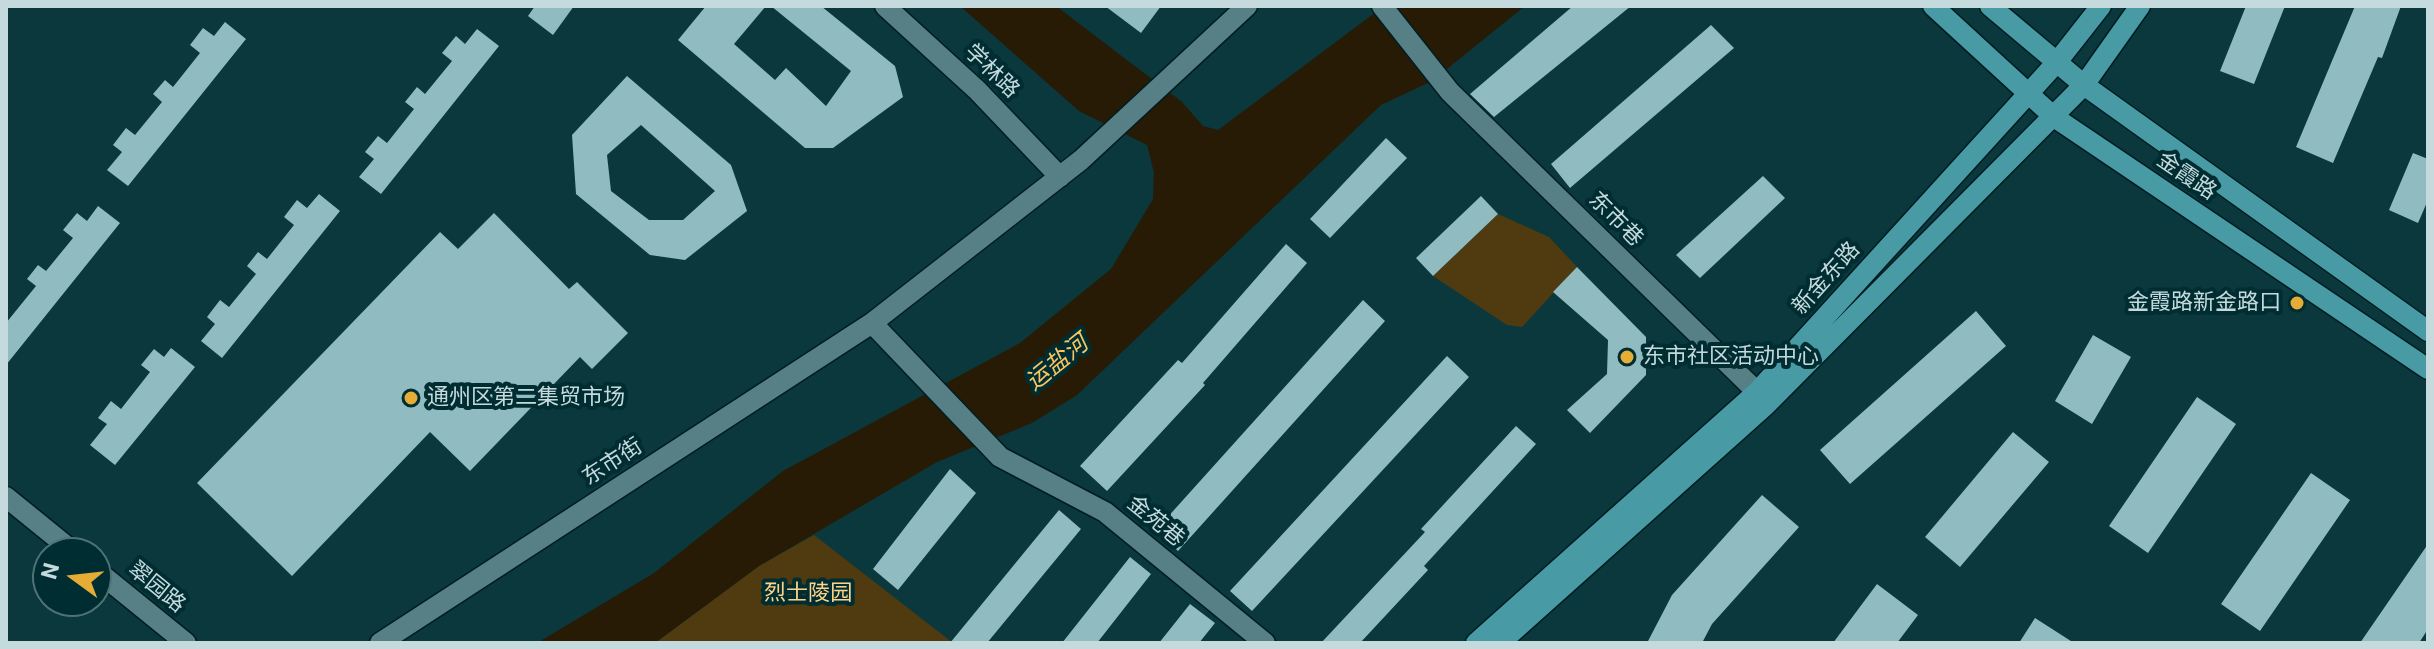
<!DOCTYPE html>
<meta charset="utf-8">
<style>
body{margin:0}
#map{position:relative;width:2434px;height:649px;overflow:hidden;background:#0a383c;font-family:Roboto,sans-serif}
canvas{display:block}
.frame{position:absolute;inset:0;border:8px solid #c4dadd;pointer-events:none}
.north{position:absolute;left:32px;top:537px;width:80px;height:80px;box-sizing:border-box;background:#002d32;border:2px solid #4e7276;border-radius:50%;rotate:285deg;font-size:22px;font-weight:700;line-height:32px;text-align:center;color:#c4dadd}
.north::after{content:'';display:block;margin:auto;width:28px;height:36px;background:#e6ad36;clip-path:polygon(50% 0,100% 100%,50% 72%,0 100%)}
</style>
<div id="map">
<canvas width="2434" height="649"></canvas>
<div class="frame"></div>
<div class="north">N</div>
</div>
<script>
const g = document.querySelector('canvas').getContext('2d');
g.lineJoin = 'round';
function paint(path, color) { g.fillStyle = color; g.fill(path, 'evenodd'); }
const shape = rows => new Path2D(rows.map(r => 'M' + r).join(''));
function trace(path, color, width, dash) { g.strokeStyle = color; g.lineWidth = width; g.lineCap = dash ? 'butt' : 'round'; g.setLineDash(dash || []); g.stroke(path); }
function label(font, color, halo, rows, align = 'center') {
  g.font = font + ' Roboto,"Noto Sans SC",sans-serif'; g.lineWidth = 8; g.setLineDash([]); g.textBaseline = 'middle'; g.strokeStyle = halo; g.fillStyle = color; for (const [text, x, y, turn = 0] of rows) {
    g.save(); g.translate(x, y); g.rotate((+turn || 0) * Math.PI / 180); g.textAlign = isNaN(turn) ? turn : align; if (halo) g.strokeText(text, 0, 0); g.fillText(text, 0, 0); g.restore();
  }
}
paint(shape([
 [1498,214,1549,237,1577,267,1522,327,1507,325,1433,276],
 [814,535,953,643,655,643,759,566]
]), '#503b11');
paint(shape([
 [960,6,1056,6,1182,102,1203,126,1218,130,1384,6,1525,6,1432,81,1381,105,1077,395,1032,423,937,462,759,566,655,643,537,643,654,573,783,471,1020,343,1111,269,1153,199,1154,173,1147,145,1079,111]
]), '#271b05');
paint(shape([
 [535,6,574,6,553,35,528,16],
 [706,6,766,6,734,44,775,80,786,68,826,106,851,71,771,6,821,6,895,66,903,97,833,148,805,148,678,40],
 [1105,6,1161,6,1141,33],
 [1573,6,1631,6,1494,117,1470,94],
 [2246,6,2285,6,2254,84,2220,71],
 [2355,6,2401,6,2382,58,2378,57,2333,163,2296,147],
 [225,22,246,39,128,186,107,170,122,152,113,145,126,128,135,135,162,102,153,94,165,80,173,87,200,53,190,45,203,28,214,36],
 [1711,25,1734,48,1570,188,1551,164],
 [477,29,499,46,381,194,359,177,374,159,365,152,378,136,387,143,414,109,405,102,417,87,425,94,452,61,442,53,456,36,465,44],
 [627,76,731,165,747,211,685,260,650,255,576,194,572,135],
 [641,125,715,191,683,220,649,220,611,191,607,155],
 [1386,138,1407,158,1330,238,1310,219],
 [2413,153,2428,159,2428,200,2418,223,2389,210],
 [1763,176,1785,198,1700,278,1676,255],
 [319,194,340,211,222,358,201,341,215,324,207,317,220,300,229,307,256,274,247,266,258,252,267,259,294,225,284,217,297,200,307,208],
 [1481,196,1498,214,1433,276,1416,258],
 [98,206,120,223,6,365,6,323,36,286,27,279,38,265,46,271,73,238,63,230,77,213,87,221],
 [494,213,569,289,577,282,628,333,592,369,580,357,470,471,430,432,292,576,197,483,440,232,458,249],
 [1286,244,1307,263,1203,383,1205,385,1107,491,1080,466,1178,360,1182,363],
 [1577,267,1646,337,1646,375,1590,433,1567,410,1607,374,1608,340,1553,292],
 [1363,300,1385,321,1178,551,1156,530],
 [1976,311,2006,346,1850,484,1820,450],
 [2093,335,2131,357,2092,424,2055,401],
 [171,348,195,367,115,465,90,445,107,424,98,418,111,401,121,409,150,372,141,365,154,349,164,357],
 [1447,356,1469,377,1252,611,1230,591],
 [2197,397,2236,424,2148,553,2109,526],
 [1516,426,1536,444,1424,566,1428,570,1360,643,1321,643,1425,532,1421,529],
 [2013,432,2049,462,1960,567,1925,537],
 [950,469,976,493,898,590,873,569],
 [2311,473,2350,500,2260,631,2221,604],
 [1762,495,1799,527,1712,624,1702,643,1647,643,1672,595],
 [1059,510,1081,529,987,643,950,643],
 [2428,544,2428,629,2419,643,2360,643],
 [1130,557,1151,574,1097,643,1062,643],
 [1877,584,1918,615,1897,643,1833,643],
 [1190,604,1215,623,1199,643,1159,643],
 [2035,618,2074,643,2019,643]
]), '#90bcc1');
const minor = shape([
 [885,6,977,90,1060,177],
 [1382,6,1450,92,1757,392],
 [872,323,1000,457,1105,512,1265,643],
 [6,497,75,553],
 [96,570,186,643],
 [380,643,872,323,1081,160,1247,6]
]);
const major = shape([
 [1933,6,2054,117,2428,369],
 [1990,6,2084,85,2428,331],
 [1476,643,1757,392,2057,62,2101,6],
 [1500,643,1766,405,2084,85,2140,6]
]);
trace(minor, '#001d21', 23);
trace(major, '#001d21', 23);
trace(minor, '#568085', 20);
trace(major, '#489ba4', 20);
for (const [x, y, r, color] of [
 [2297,303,8,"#e6ad36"],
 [1627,357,8,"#e6ad36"],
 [411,398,8,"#e6ad36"]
]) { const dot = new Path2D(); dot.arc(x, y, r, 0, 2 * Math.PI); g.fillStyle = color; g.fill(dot); trace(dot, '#002d32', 3); }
label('22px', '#c4dadd', '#002d32', [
 ["学林路",991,72,44],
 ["金霞路",2186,177,34],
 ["东市巷",1615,220,45],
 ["新金东路",1827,279,-48],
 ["东市街",613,463,-33],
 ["金苑巷",1155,522,39],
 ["翠园路",156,588,39]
]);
label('22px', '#c4dadd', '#002d32', [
 ["金霞路新金路口",2281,303,"right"],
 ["东市社区活动中心",1643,357],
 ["通州区第二集贸市场",427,398]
], 'left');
label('22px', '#fed387', '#002d32', [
 ["烈士陵园",808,594]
]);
label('italic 24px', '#fac561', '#002d32', [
 ["运盐河",1058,364,-39]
]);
</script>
